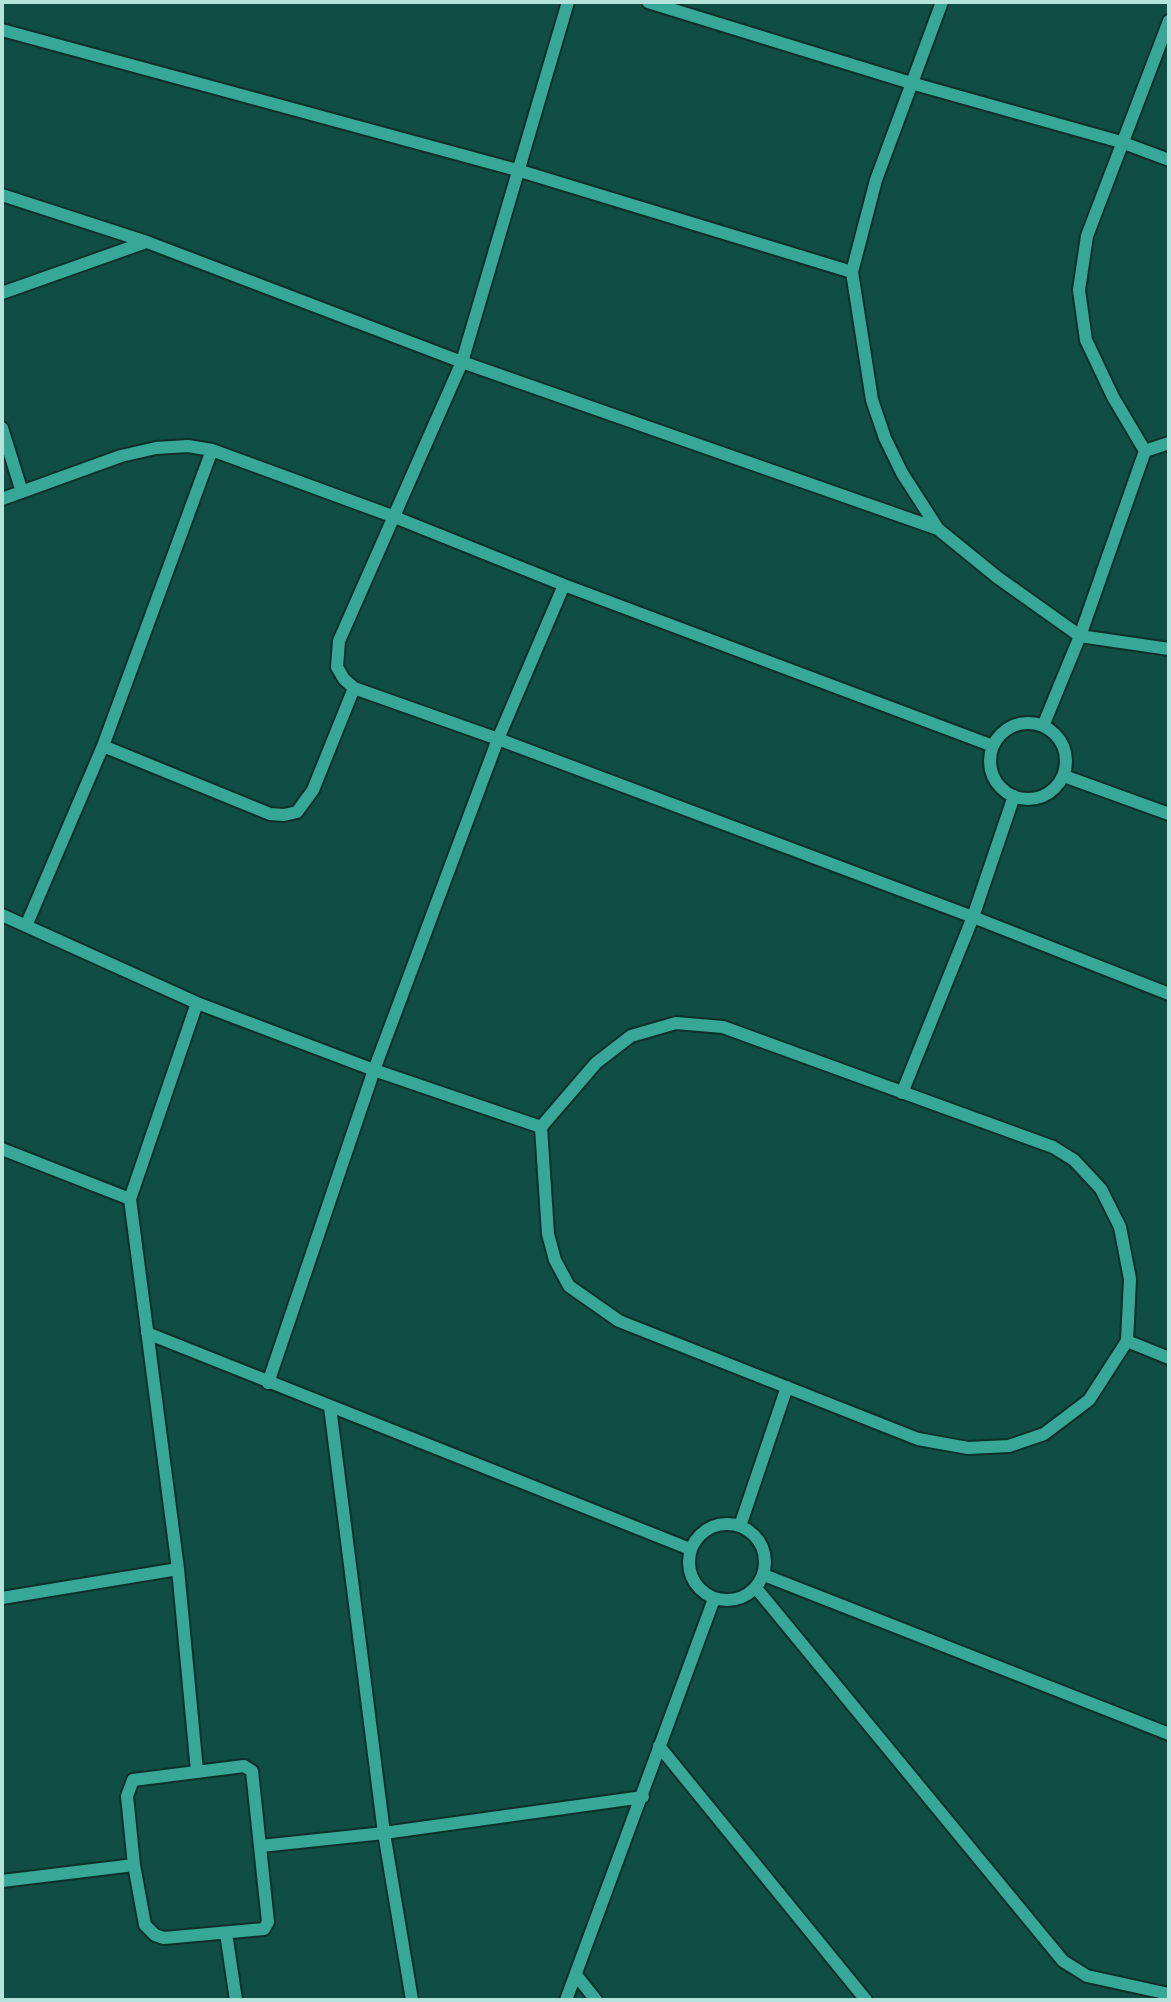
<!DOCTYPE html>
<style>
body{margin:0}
#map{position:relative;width:1171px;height:2002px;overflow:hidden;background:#104d45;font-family:"PT Serif",serif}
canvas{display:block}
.frame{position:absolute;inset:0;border:4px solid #b3e3da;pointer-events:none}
</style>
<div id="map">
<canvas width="1171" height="2002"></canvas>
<div class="frame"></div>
</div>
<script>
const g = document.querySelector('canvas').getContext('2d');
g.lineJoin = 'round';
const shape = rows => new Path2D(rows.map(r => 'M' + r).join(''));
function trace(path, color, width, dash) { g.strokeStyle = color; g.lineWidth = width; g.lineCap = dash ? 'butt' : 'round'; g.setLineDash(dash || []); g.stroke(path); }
const minor = shape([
 [568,2,462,362,339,641,337,667,344,679,354,688,498,739,973,917,1169,994],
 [648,2,911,83,1121,142,1169,160],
 [942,2,876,180,852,272,872,400,885,438,902,473,938,529,997,577,1080,636,1169,649],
 [1169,21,1087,236,1079,290,1086,340,1113,397,1145,451,1169,443],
 [2,30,517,170,852,272],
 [2,195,147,242,462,362,938,529],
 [2,293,146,242],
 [2,428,22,492],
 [2,499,121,456,156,448,188,446,212,450,392,516,564,585,993,746],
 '990 761a38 38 0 1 1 76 0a38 38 0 1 1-76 0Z',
 [1043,726,1080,636,1145,451],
 [103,746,270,814,284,815,297,812,313,790,354,688],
 [1064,776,1169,814],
 [2,915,197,1003,374,1070,541,1127],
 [26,926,103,746,212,450],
 [197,1003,130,1199,178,1569,197,1771],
 [676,1023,723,1027,1053,1147,1074,1160,1101,1189,1120,1227,1130,1279,1127,1341,1089,1400,1044,1434,1009,1446,968,1448,918,1439,619,1321,569,1286,555,1260,548,1234,541,1127,596,1063,631,1036,676,1023],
 [902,1093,973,917,1014,796],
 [2,1149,130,1199],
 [147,1333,690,1549],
 [1127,1341,1169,1358],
 [268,1383,374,1070,498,739,564,585],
 [330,1407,384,1833,412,2000],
 '689 1562a38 38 0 1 1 76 0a38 38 0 1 1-76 0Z',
 [740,1526,787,1387],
 [764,1575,1169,1734],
 [756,1588,1063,1961,1087,1976,1169,1994],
 [2,1598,178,1569],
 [659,1746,866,2000],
 [261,1846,384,1833,643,1797],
 [2,1881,134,1865,145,1925,155,1935,164,1938,264,1929,268,1922,252,1771,244,1766,133,1780,127,1796,134,1865],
 [226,1933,236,2000],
 [576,1975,596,2000],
 [566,2000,714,1599]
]);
trace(minor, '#0d302a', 16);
trace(minor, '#37a797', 12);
</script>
